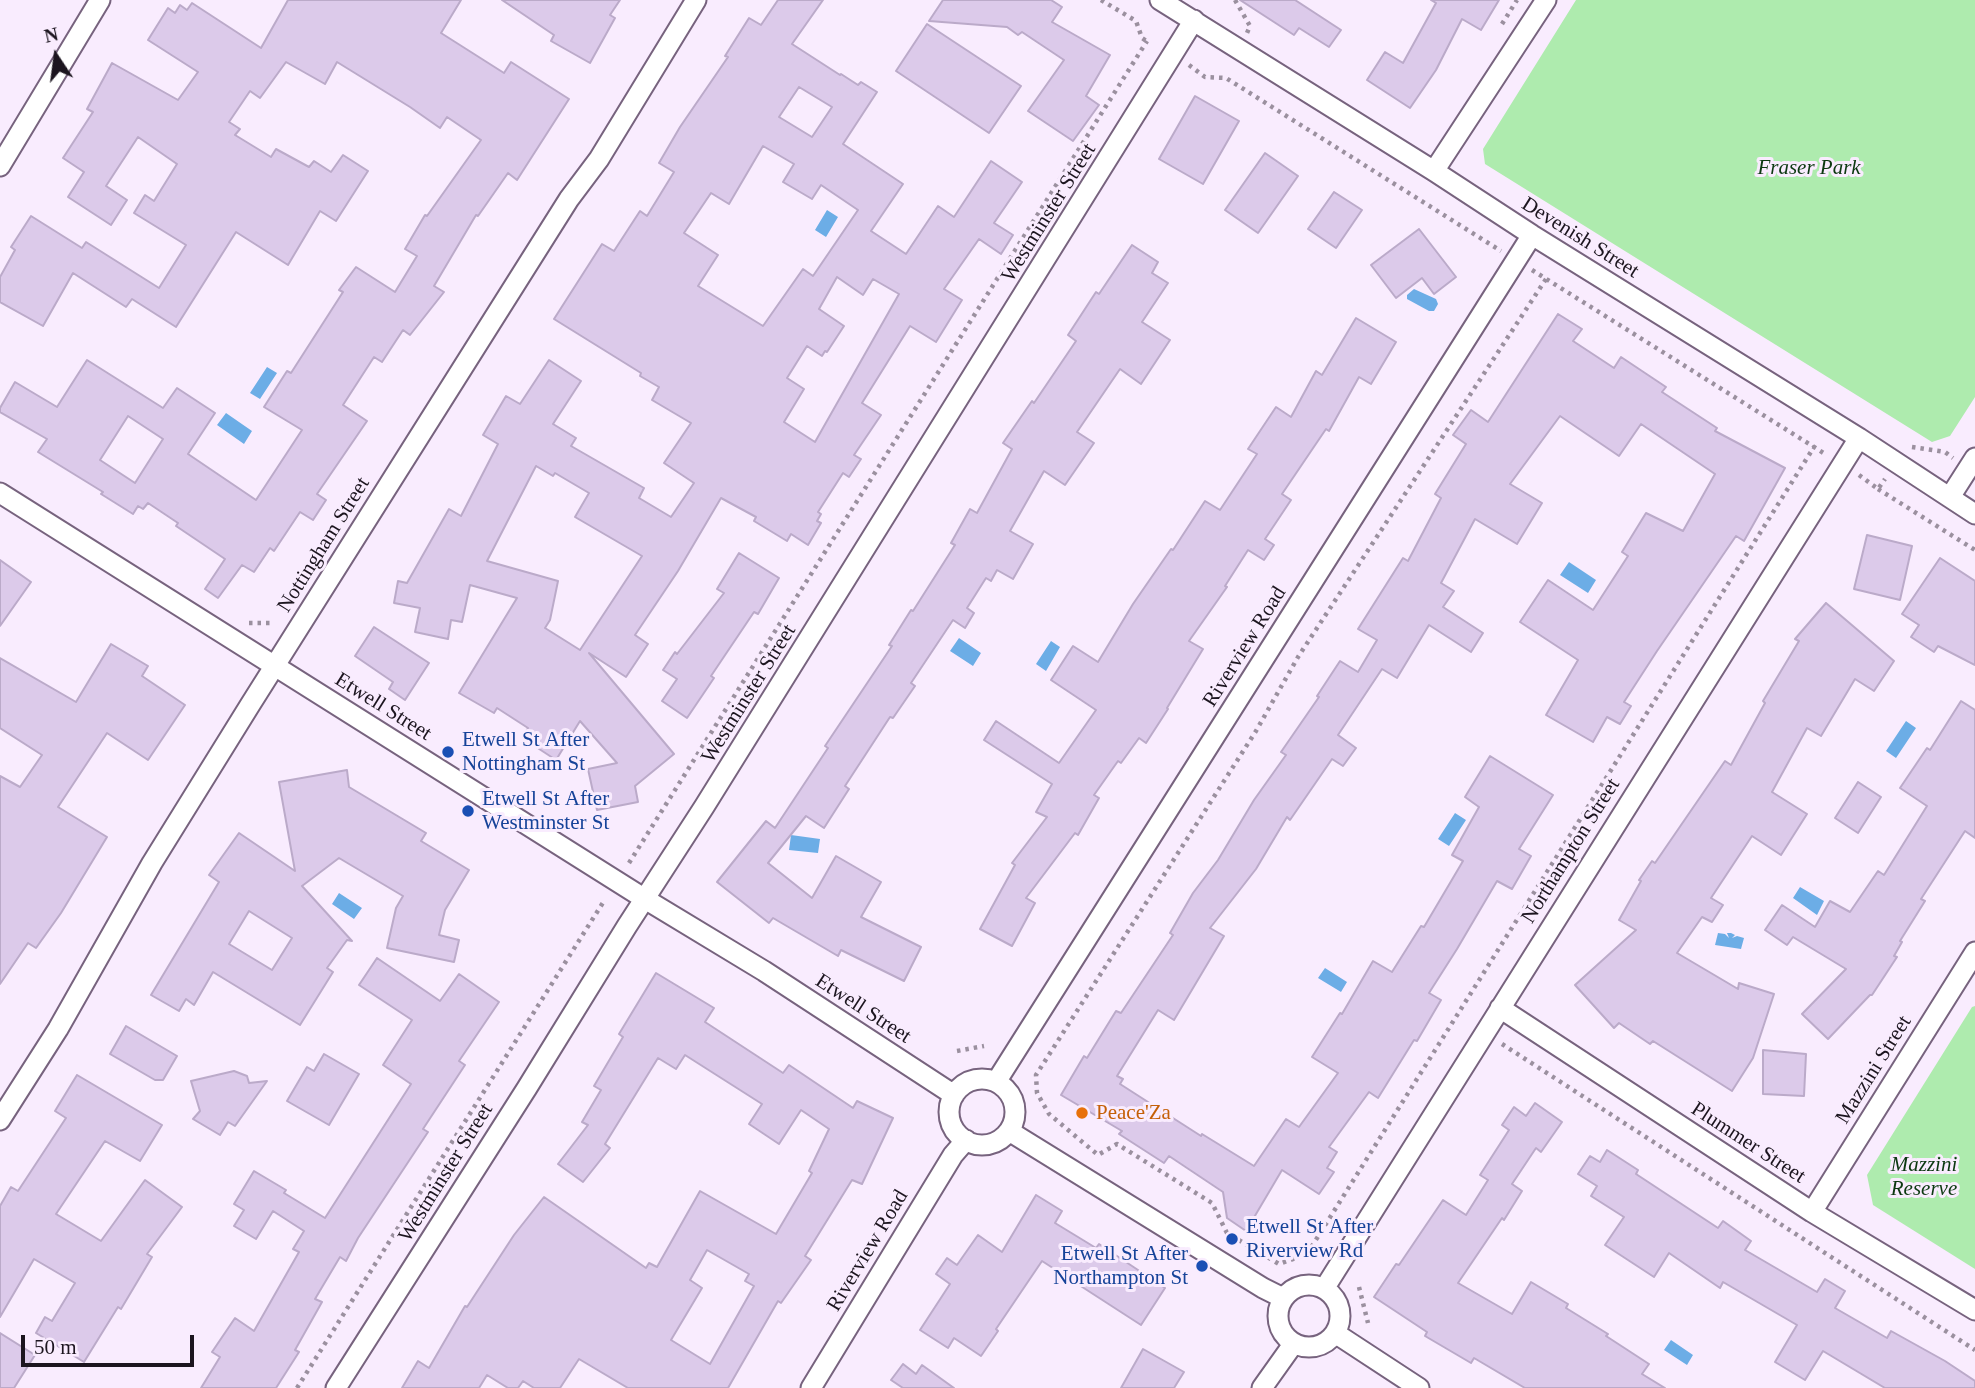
<!DOCTYPE html>
<style>
body{margin:0}
#map{position:relative;width:1975px;height:1388px;overflow:hidden;background:#f9ecfe;font-family:Georgia,serif}
canvas{display:block}
.north{position:absolute;left:21px;top:21px;width:70px;height:70px;-webkit-text-stroke:5px #f9ecfe;paint-order:stroke;rotate:347deg;font-size:19px;font-weight:700;line-height:28px;text-align:center;color:#1c151f}
.north::after{content:'';display:block;margin:auto;width:24px;height:32px;background:#1c151f;clip-path:polygon(50% 0,100% 100%,50% 72%,0 100%)}
.scale{position:absolute;left:21px;top:1335px;width:173px;height:32px;box-sizing:border-box;border:4px solid #1c151f;border-top:0;padding-left:9px;font-size:21px;line-height:24px;white-space:nowrap;color:#1c151f;-webkit-text-stroke:5px #f9ecfe;paint-order:stroke}
</style>
<div id="map">
<canvas width="1975" height="1388"></canvas>
<div class="north">N</div>
<div class="scale">50 m</div>
</div>
<script>
const g = document.querySelector('canvas').getContext('2d');
g.lineJoin = 'round';
function paint(path, color) { g.fillStyle = color; g.fill(path, 'evenodd'); }
const shape = rows => new Path2D(rows.map(r => 'M' + r).join(''));
function trace(path, color, width, dash) { g.strokeStyle = color; g.lineWidth = width; g.lineCap = dash ? 'butt' : 'round'; g.setLineDash(dash || []); g.stroke(path); }
function label(font, color, halo, rows, align = 'center') {
  g.font = font + ' Georgia,serif'; g.lineWidth = 6; g.setLineDash([]); g.textBaseline = 'middle'; g.strokeStyle = halo; g.fillStyle = color; for (const [text, x, y, turn = 0] of rows) {
    g.save(); g.translate(x, y); g.rotate((+turn || 0) * Math.PI / 180); g.textAlign = isNaN(turn) ? turn : align; if (halo) g.strokeText(text, 0, 0); g.fillText(text, 0, 0); g.restore();
  }
}
paint(shape([
 [1576,0,1975,0,1975,397,1950,436,1932,442,1485,164,1483,149],
 [1975,1006,1975,1269,1873,1205,1867,1175,1972,1007]
]), '#aeebae');
paint(shape([
 [827,210,838,217,826,237,815,230],
 [1414,289,1436,299,1438,304,1434,311,1429,311,1407,299,1407,295],
 [267,367,277,373,260,399,250,393],
 [226,413,252,431,244,444,217,425],
 [1569,562,1596,580,1588,593,1560,575],
 [959,638,981,653,973,666,950,651],
 [1051,641,1060,647,1046,671,1036,664],
 [1906,721,1916,728,1896,758,1886,751],
 [1455,813,1466,820,1449,846,1438,839],
 [791,835,820,839,818,853,789,850],
 [1800,887,1824,901,1817,915,1793,898],
 [339,893,362,908,354,919,332,904],
 [1718,933,1725,934,1729,938,1727,933,1731,933,1735,935,1732,938,1737,936,1744,938,1741,949,1715,945],
 [1325,968,1347,982,1341,992,1318,978],
 [1671,1340,1693,1355,1687,1365,1664,1350]
]), '#6cade6');
const building = shape([
 [288,0,461,0,441,33,504,73,511,62,569,99,517,180,508,173,478,216,476,215,434,286,444,292,410,335,403,330,382,362,374,357,343,405,367,421,317,494,326,500,313,520,300,512,274,551,270,548,254,572,242,565,218,598,205,589,225,559,176,526,178,523,148,503,143,509,138,506,133,514,101,494,103,492,38,452,47,439,0,412,0,408,15,382,57,407,87,360,163,408,177,388,215,413,188,454,256,500,302,430,264,407,287,371,291,373,343,292,339,290,356,267,395,292,417,256,405,249,425,215,427,216,481,140,447,117,440,128,410,107,337,62,325,84,286,62,260,98,250,91,229,122,240,129,235,135,271,157,276,149,309,167,314,161,331,172,343,155,368,171,336,221,320,211,288,265,236,232,176,327,132,299,126,307,73,273,43,326,0,302,0,277,15,250,11,247,31,216,82,248,86,242,159,288,186,245,134,213,145,195,154,201,177,164,138,137,106,186,127,200,111,225,68,197,84,172,63,158,93,112,87,109,112,63,178,100,198,72,148,40,168,8,175,13,180,5,187,10,192,3,261,48,288,0],
 [128,416,163,439,135,483,100,460,128,416],
 [502,0,620,0,610,15,615,18,590,63,551,41,554,35,502,0],
 [778,0,823,0,792,44,840,75,841,74,858,85,861,82,877,92,843,144,903,184,871,231,906,254,938,206,954,217,991,161,1022,182,994,223,1013,235,1001,254,979,239,944,289,962,300,936,342,910,326,862,403,881,415,854,455,861,459,849,477,843,473,818,512,821,514,817,521,821,523,808,545,791,534,787,541,754,521,756,517,721,498,678,571,635,635,648,644,626,677,589,653,674,754,635,786,638,802,597,810,588,769,617,763,580,721,556,760,530,743,533,738,525,733,528,728,497,708,494,713,459,693,517,598,470,585,462,622,451,620,448,639,415,632,420,608,394,603,398,581,407,583,449,509,461,516,498,444,483,435,506,396,520,404,549,360,581,381,553,424,576,438,571,446,644,488,639,498,671,517,694,483,664,463,691,423,652,400,659,387,640,376,641,373,554,319,602,244,614,251,640,211,647,216,674,172,659,163,680,127,728,57,725,56,749,18,761,25,778,0],
 [799,87,832,107,812,137,779,117,799,87],
 [763,146,794,164,783,182,812,199,821,185,858,210,813,276,803,269,763,326,698,286,718,255,684,233,711,193,729,204,763,146],
 [837,277,863,295,873,279,899,294,815,442,784,422,804,389,787,378,807,346,822,356,825,351,827,352,844,326,819,309,837,277],
 [536,466,553,476,555,473,589,493,575,517,642,556,580,650,545,628,550,620,558,581,487,561,536,466],
 [943,0,1051,0,1062,7,1052,22,1110,55,1086,96,1099,105,1073,141,1028,111,1064,60,1022,32,1018,35,1007,27,929,21,943,0],
 [1240,0,1295,0,1341,30,1329,47,1299,28,1294,35,1240,0],
 [1431,0,1499,0,1481,30,1462,19,1436,70,1410,108,1367,80,1385,52,1403,63,1436,3,1431,0],
 [927,24,1021,86,989,133,896,71,927,24],
 [1195,96,1239,121,1203,184,1159,159,1195,96],
 [1265,153,1298,176,1258,233,1225,210,1265,153],
 [1334,192,1362,210,1336,248,1308,229,1334,192],
 [1419,229,1456,277,1434,294,1422,278,1396,298,1371,265,1419,229],
 [1132,245,1158,262,1152,273,1168,283,1142,322,1170,340,1141,384,1120,369,1077,432,1094,443,1065,485,1044,471,1010,531,1033,544,1013,579,997,570,991,581,986,578,967,608,974,613,965,628,953,620,911,683,915,686,893,718,890,717,845,786,849,789,824,828,806,816,768,863,812,898,836,856,881,882,861,917,921,947,904,981,841,950,838,956,773,918,769,923,717,882,766,821,775,828,828,748,825,746,892,646,889,645,911,610,913,611,955,545,951,543,970,509,977,513,1012,449,1003,443,1032,401,1034,403,1076,341,1068,335,1096,292,1099,294,1132,245],
 [1558,314,1582,329,1573,341,1614,368,1621,357,1666,387,1662,392,1717,428,1715,431,1785,468,1744,541,1736,536,1657,651,1624,702,1631,706,1620,724,1607,717,1593,742,1546,715,1578,660,1520,622,1548,580,1593,610,1628,556,1622,552,1646,513,1683,531,1715,474,1641,424,1619,456,1560,416,1510,484,1542,503,1517,544,1475,519,1441,583,1454,591,1443,607,1483,633,1471,652,1429,625,1397,678,1382,669,1338,735,1356,748,1343,766,1332,759,1290,820,1287,817,1256,869,1210,928,1224,936,1174,1020,1158,1010,1117,1076,1123,1079,1120,1084,1201,1136,1202,1134,1254,1166,1286,1119,1299,1127,1338,1073,1312,1057,1340,1013,1342,1014,1373,961,1392,972,1421,926,1424,927,1463,861,1452,855,1479,807,1465,797,1490,756,1553,795,1519,849,1531,856,1512,889,1497,881,1457,949,1429,993,1441,1000,1417,1041,1414,1040,1378,1098,1369,1092,1329,1147,1337,1152,1327,1168,1334,1172,1319,1194,1282,1170,1246,1231,1227,1218,1223,1192,1169,1156,1164,1163,1119,1134,1122,1131,1061,1095,1084,1056,1087,1058,1116,1011,1121,1013,1173,935,1170,933,1193,893,1218,860,1254,800,1286,755,1281,752,1319,697,1317,696,1340,661,1358,672,1377,640,1358,629,1403,558,1408,561,1441,498,1435,494,1466,444,1453,435,1471,410,1488,422,1558,314],
 [1356,318,1396,342,1371,384,1359,377,1329,431,1326,429,1282,494,1291,500,1265,539,1274,545,1264,560,1248,550,1225,586,1227,587,1189,641,1203,649,1167,708,1168,709,1146,743,1139,738,1121,763,1118,761,1094,795,1099,798,1078,835,1075,833,1026,898,1035,903,1012,946,980,929,1015,865,1012,863,1047,817,1036,812,1052,784,984,740,996,721,1059,763,1096,710,1051,680,1073,646,1098,662,1133,604,1171,549,1173,550,1205,501,1220,510,1257,454,1248,449,1276,407,1291,417,1316,371,1322,375,1356,318],
 [1867,535,1912,546,1900,600,1854,589,1867,535],
 [739,553,779,578,758,614,754,612,711,676,714,678,687,718,662,701,677,679,663,670,675,652,677,654,724,593,717,589,739,553],
 [1940,558,1975,581,1975,665,1938,646,1934,652,1911,637,1919,625,1902,614,1940,558],
 [0,560,31,582,0,626,0,560],
 [1826,603,1894,661,1874,691,1855,679,1821,736,1807,728,1772,792,1807,814,1781,855,1752,836,1711,898,1723,905,1712,922,1702,917,1677,953,1738,989,1739,983,1774,994,1753,1058,1732,1091,1653,1041,1650,1044,1619,1023,1614,1028,1575,985,1636,930,1619,920,1641,881,1639,880,1652,861,1655,863,1725,761,1731,765,1765,703,1763,701,1799,641,1795,639,1826,603],
 [374,627,429,663,405,700,389,689,393,682,355,656,374,627],
 [111,644,148,666,142,676,185,705,148,760,107,733,58,807,107,837,61,913,36,948,28,943,0,984,0,776,20,787,42,755,0,728,0,658,76,702,111,644],
 [1961,701,1975,710,1975,838,1965,831,1921,899,1925,901,1900,941,1902,942,1894,956,1897,957,1872,995,1870,995,1828,1039,1802,1014,1846,969,1793,937,1787,945,1765,930,1782,905,1815,927,1830,901,1850,912,1878,871,1884,875,1927,806,1900,788,1927,748,1930,750,1961,701],
 [347,770,349,787,426,833,421,841,469,870,445,910,439,935,459,940,454,962,387,948,396,908,403,896,339,858,302,886,352,941,347,940,327,968,333,972,300,1025,213,972,194,1005,186,999,179,1011,151,995,219,882,209,875,239,833,295,871,279,782,347,770],
 [249,911,292,938,272,970,229,944,249,911],
 [1858,782,1881,797,1858,833,1835,818,1858,782],
 [377,958,440,1001,459,974,499,1002,459,1061,465,1065,423,1129,428,1132,358,1238,346,1261,340,1257,315,1299,322,1302,295,1350,299,1352,276,1388,201,1388,220,1357,212,1352,235,1318,254,1331,299,1252,293,1249,304,1231,273,1211,256,1239,234,1226,244,1210,234,1204,254,1171,286,1190,284,1193,325,1218,411,1084,383,1065,412,1020,359,985,377,958],
 [656,973,714,1008,705,1022,783,1073,789,1065,853,1108,857,1101,893,1118,862,1184,852,1180,805,1256,811,1260,781,1303,778,1301,728,1388,628,1388,579,1359,560,1388,534,1388,523,1381,518,1388,508,1388,487,1375,479,1388,402,1388,418,1361,429,1368,465,1306,467,1307,514,1235,544,1197,646,1268,649,1263,657,1267,700,1191,776,1234,812,1173,809,1171,829,1129,801,1110,779,1144,749,1124,762,1104,685,1055,676,1069,658,1058,605,1144,610,1148,583,1182,558,1164,588,1125,582,1122,601,1090,594,1086,623,1037,619,1034,656,973],
 [707,1250,749,1274,745,1281,754,1286,710,1364,671,1340,702,1288,690,1280,707,1250],
 [126,1026,177,1056,163,1080,155,1080,110,1054,126,1026],
 [1763,1050,1806,1054,1804,1096,1763,1094,1763,1050],
 [324,1054,359,1074,329,1125,287,1101,307,1067,314,1071,324,1054],
 [234,1071,247,1076,249,1083,267,1081,235,1126,228,1122,220,1135,193,1119,200,1111,191,1081,234,1071],
 [77,1075,162,1125,140,1161,105,1141,56,1214,101,1241,145,1180,182,1207,147,1254,152,1257,121,1309,118,1307,84,1362,36,1333,45,1317,52,1321,75,1283,34,1259,0,1317,0,1206,11,1187,18,1191,66,1118,55,1111,77,1075],
 [1535,1103,1562,1122,1541,1152,1536,1148,1512,1184,1522,1191,1504,1220,1502,1218,1458,1283,1512,1314,1531,1282,1568,1304,1566,1308,1608,1334,1606,1336,1649,1364,1642,1374,1665,1388,1525,1388,1474,1358,1471,1363,1425,1336,1427,1332,1374,1297,1396,1264,1399,1265,1443,1200,1466,1215,1488,1180,1480,1175,1509,1130,1502,1125,1514,1107,1526,1116,1535,1103],
 [1607,1150,1638,1170,1636,1174,1718,1228,1723,1221,1751,1241,1745,1250,1817,1292,1825,1279,1845,1291,1835,1308,1887,1338,1891,1331,1945,1361,1975,1381,1975,1388,1885,1388,1823,1351,1805,1380,1775,1362,1797,1325,1723,1282,1720,1288,1669,1253,1654,1277,1605,1245,1624,1217,1591,1196,1597,1186,1578,1174,1590,1156,1600,1162,1607,1150],
 [1036,1195,1062,1211,1055,1223,1096,1248,1099,1244,1165,1288,1141,1325,1042,1261,996,1329,998,1331,981,1356,954,1338,948,1348,920,1330,950,1284,936,1274,947,1258,957,1265,978,1235,1002,1252,1036,1195],
 [0,1333,35,1355,14,1388,0,1388,0,1333],
 [1143,1349,1184,1372,1174,1388,1121,1388,1143,1349],
 [903,1364,916,1374,922,1365,954,1388,903,1388,891,1380,903,1364]
]);
paint(building, '#dccaea');
trace(building, '#bbaac9', 2);
const street = shape([
 [1160,0,1434,171,1532,235,1859,438,1975,514],
 [0,166,100,0],
 [1434,171,1546,0],
 [0,493,645,899,764,971,954,1095],
 [1950,497,1975,458],
 [1500,1008,1812,1212,1975,1310],
 '949 1112a33 33 0 1 1 66 0a33 33 0 1 1-66 0Z',
 [996,1082,1532,235],
 [0,1120,58,1029,152,863,250,705,569,199,599,159,696,0],
 [1009,1131,1263,1288,1283,1298],
 [1812,1212,1975,952],
 '1278 1316a31 31 0 1 1 62 0a31 31 0 1 1-62 0Z',
 [1324,1289,1859,438],
 [1335,1333,1419,1388],
 [336,1388,527,1088,627,926,704,807,1194,20],
 [811,1388,953,1155,966,1140],
 [1262,1388,1294,1343]
]);
trace(street, '#77637e', 23);
trace(shape([
 [1101,0,1136,21,1142,38,1148,42],
 [1235,0,1250,26,1247,33],
 [1502,24,1517,0],
 [1189,65,1205,77,1226,78,1501,251],
 [1532,270,1814,447],
 [1546,279,1298,657,1256,731,1036,1075,1037,1093,1049,1114,1098,1155,1117,1144,1212,1203,1227,1233,1279,1264,1307,1254,1814,447,1825,454],
 [1912,447,1945,452,1953,458],
 [1859,475,1878,489,1885,479],
 [1878,489,1975,550],
 [249,623,274,623],
 [629,863,1147,41],
 [1502,1044,1975,1350],
 [957,1051,984,1046],
 [1359,1287,1368,1323],
 [297,1388,604,901]
]), '#9b909f', 4.5, [3.5, 5]);
trace(street, '#fff', 19);
for (const [x, y, r, color] of [
 [448,752,7,"#1a4fb4"],
 [468,811,7,"#1a4fb4"],
 [1082,1113,7,"#e8710a"],
 [1232,1239,7,"#1a4fb4"],
 [1202,1266,7,"#1a4fb4"]
]) { const dot = new Path2D(); dot.arc(x, y, r, 0, 2 * Math.PI); g.fillStyle = color; g.fill(dot); trace(dot, '#f9ecfe', 2.5); }
label('italic 21px', '#0c3911', '#f9ecfe', [
 ["Fraser Park",1809,168],
 ["Mazzini",1924,1165],
 ["Reserve",1924,1189]
]);
label('21px', '#1c151f', '#f9ecfe', [
 ["Westminster Street",1049,213,-58],
 ["Devenish Street",1580,238,32],
 ["Nottingham Street",324,545,-58],
 ["Riverview Road",1245,647,-58],
 ["Westminster Street",749,694,-58],
 ["Etwell Street",383,707,32],
 ["Northampton Street",1571,851,-58],
 ["Etwell Street",863,1009,33],
 ["Mazzini Street",1874,1070,-58],
 ["Plummer Street",1748,1143,33],
 ["Westminster Street",446,1173,-58],
 ["Riverview Road",868,1251,-59]
]);
label('21px', '#164399', '#f9ecfe', [
 ["Etwell St After",462,740],
 ["Nottingham St",462,764],
 ["Etwell St After",482,799],
 ["Westminster St",482,823],
 ["Etwell St After",1246,1227],
 ["Riverview Rd",1246,1251],
 ["Etwell St After",1188,1254,"right"],
 ["Northampton St",1188,1278,"right"]
], 'left');
label('21px', '#c56008', '#f9ecfe', [
 ["Peace'Za",1096,1113]
], 'left');
</script>
